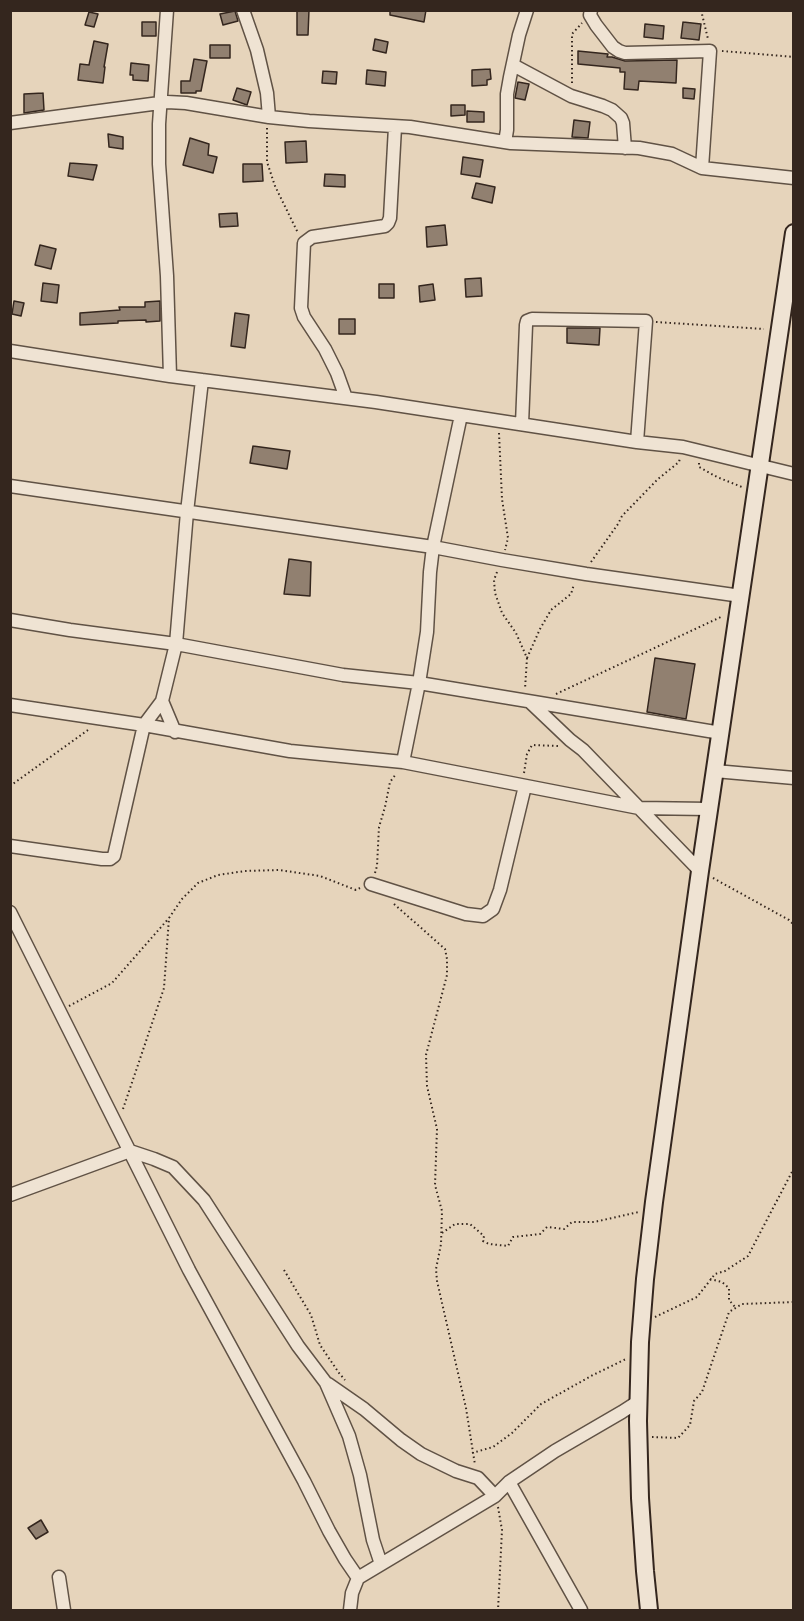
<!DOCTYPE html>
<style>
body{margin:0}
#map{position:relative;width:804px;height:1621px;overflow:hidden;background:#e6d4bb;font-family:"Libre Bodoni",serif}
canvas{display:block}
.frame{position:absolute;inset:0;border:12px solid #34261e;pointer-events:none}
</style>
<div id="map">
<canvas width="804" height="1621"></canvas>
<div class="frame"></div>
</div>
<script>
const g = document.querySelector('canvas').getContext('2d');
g.lineJoin = 'round';
function paint(path, color) { g.fillStyle = color; g.fill(path, 'evenodd'); }
const shape = rows => new Path2D(rows.map(r => 'M' + r).join(''));
function trace(path, color, width, dash) { g.strokeStyle = color; g.lineWidth = width; g.lineCap = dash ? 'butt' : 'round'; g.setLineDash(dash || []); g.stroke(path); }
const building = shape([
 [297,10,309,10,308,35,297,35,297,10],
 [390,10,426,10,424,22,390,15,390,10],
 [235,11,238,21,223,25,220,14,235,11],
 [89,12,98,14,94,27,85,25,89,12],
 [142,22,156,22,156,36,142,36,142,22],
 [683,22,701,24,699,40,681,38,683,22],
 [645,24,664,26,663,39,644,37,645,24],
 [375,39,388,42,386,53,373,50,375,39],
 [94,41,108,44,104,67,105,67,103,83,78,80,80,64,89,65,94,41],
 [210,45,230,45,230,58,210,58,210,45],
 [578,51,608,54,607,57,612,57,625,61,677,60,676,83,639,81,638,90,624,89,625,72,620,72,620,68,578,64,578,51],
 [194,59,207,61,201,91,196,91,196,93,181,93,181,81,190,81,194,59],
 [131,63,149,65,148,81,133,80,133,75,130,75,131,63],
 [490,69,491,79,487,80,487,85,472,86,472,70,490,69],
 [367,70,386,72,385,86,366,84,367,70],
 [323,71,337,72,336,84,322,83,323,71],
 [518,82,529,84,525,100,515,98,518,82],
 [237,88,251,92,247,105,233,100,237,88],
 [683,88,695,89,694,99,683,98,683,88],
 [43,93,44,110,24,113,24,94,43,93],
 [451,105,465,105,465,115,451,116,451,105],
 [467,111,484,112,484,122,467,122,467,111],
 [574,120,590,122,588,138,572,137,574,120],
 [108,134,123,137,123,149,109,147,108,134],
 [190,138,209,144,208,155,217,157,213,173,183,165,190,138],
 [306,141,307,162,286,163,285,142,306,141],
 [463,157,483,160,480,177,461,174,463,157],
 [70,163,97,165,93,180,68,176,70,163],
 [243,164,262,164,263,181,243,182,243,164],
 [325,174,345,175,345,187,324,186,325,174],
 [476,183,495,187,492,203,472,198,476,183],
 [237,213,238,226,220,227,219,214,237,213],
 [445,225,447,245,427,247,426,227,445,225],
 [40,245,56,249,51,269,35,265,40,245],
 [481,278,482,296,466,297,465,279,481,278],
 [43,283,59,285,57,303,41,301,43,283],
 [379,284,394,284,394,298,379,298,379,284],
 [433,284,435,300,420,302,419,286,433,284],
 [14,301,24,303,21,316,12,314,14,301],
 [160,301,160,321,146,322,146,320,118,321,118,323,80,325,80,313,120,310,119,307,145,307,145,302,160,301],
 [235,313,249,315,245,348,231,346,235,313],
 [339,319,355,319,355,334,339,334,339,319],
 [567,328,600,328,599,345,567,343,567,328],
 [253,446,290,451,287,469,250,463,253,446],
 [289,559,311,562,310,596,284,594,289,559],
 [655,658,695,664,686,719,647,712,655,658],
 [41,1520,48,1532,36,1539,28,1528,41,1520]
]);
paint(building, '#918070');
trace(building, '#34261e', 1.5);
const minor = shape([
 [167,10,159,124,159,164,167,276,170,376],
 [243,10,257,50,267,93,269,117],
 [591,10,590,15,596,25,613,47,619,51,625,53,710,51,702,168],
 [513,65,571,96,603,106,612,110,621,118,623,123,625,148],
 [10,123,167,102,186,103,269,117,309,121,410,127,511,143,639,148,672,154,702,168,794,178],
 [505,142,507,130,507,94,510,77,519,35,527,10],
 [10,351,170,376,376,402,637,442,683,447,794,474],
 [346,398,337,373,325,349,304,317,301,308,304,243,312,237,385,226,388,223,390,218,395,127],
 [522,424,526,325,527,321,532,319,646,321,637,442],
 [10,486,433,547,461,415],
 [10,620,70,630,176,644,343,675,419,683,721,733],
 [162,701,175,732],
 [530,702,570,740,583,750,700,871],
 [10,705,144,725,290,751,403,762,639,808,709,809],
 [403,762,419,683,427,632,430,572,433,547,502,560,586,574,741,596],
 [715,771,794,778],
 [10,846,102,859,110,859,114,856,144,725,162,701,176,644,187,512,202,380],
 [371,884,466,914,483,916,493,909,500,890,525,786],
 [10,912,189,1270,304,1481,329,1531,345,1559,358,1578],
 [10,1195,130,1151,154,1159,173,1167,204,1200,298,1346,326,1383,349,1436,360,1475,373,1540,381,1564],
 [328,1384,364,1409,401,1440,421,1454,456,1471,478,1478,495,1496],
 [509,1482,581,1610],
 [59,1577,64,1610],
 [350,1610,352,1593,358,1578,495,1496,509,1482,555,1451,622,1412,639,1401]
]);
const secondary = shape([
 [649,1610,645,1571,640,1498,638,1421,640,1342,645,1279,654,1202,700,871,794,233]
]);
trace(minor, '#605245', 15);
trace(secondary, '#34261e', 20);
trace(shape([
 [701,10,708,39],
 [722,51,794,57],
 [572,83,572,34,582,23],
 [267,128,267,162,275,186,298,233],
 [656,322,764,329],
 [499,433,502,499,508,538,505,550],
 [699,463,699,467,717,477,742,487],
 [591,562,618,524,622,516,658,479,679,462,680,458],
 [497,572,494,580,495,593,502,613,516,633,527,658,525,689],
 [527,658,540,629,551,610,571,594,574,584],
 [556,694,723,616],
 [524,773,527,754,532,745,559,746],
 [10,786,88,730],
 [375,873,377,866,379,827,385,807,390,782,396,774],
 [713,878,789,920,794,925],
 [394,904,445,949,447,959,447,975,426,1055,427,1086,437,1129,435,1185,442,1211,441,1244,436,1269,437,1281,466,1408,475,1465],
 [69,1006,112,983,169,918],
 [123,1109,164,988,169,918,182,899,198,883,218,875,245,871,279,870,320,876,356,890,360,888],
 [442,1233,455,1224,470,1224,484,1236,483,1241,489,1244,508,1246,513,1237,540,1234,547,1227,564,1229,572,1222,594,1222,639,1212],
 [284,1270,311,1315,320,1345,339,1373,345,1380],
 [710,1279,722,1282,729,1288,729,1300,735,1307],
 [655,1317,697,1297,715,1274,725,1271,748,1256,794,1168],
 [652,1437,678,1438,690,1425,694,1401,702,1392,729,1312,742,1304,794,1302],
 [472,1453,493,1447,512,1433,541,1404,593,1375,626,1359],
 [498,1507,502,1530,498,1610]
]), '#34261e', 2, [1.5, 3]);
trace(minor, '#efe3d3', 12);
trace(secondary, '#efe3d3', 16);
</script>
